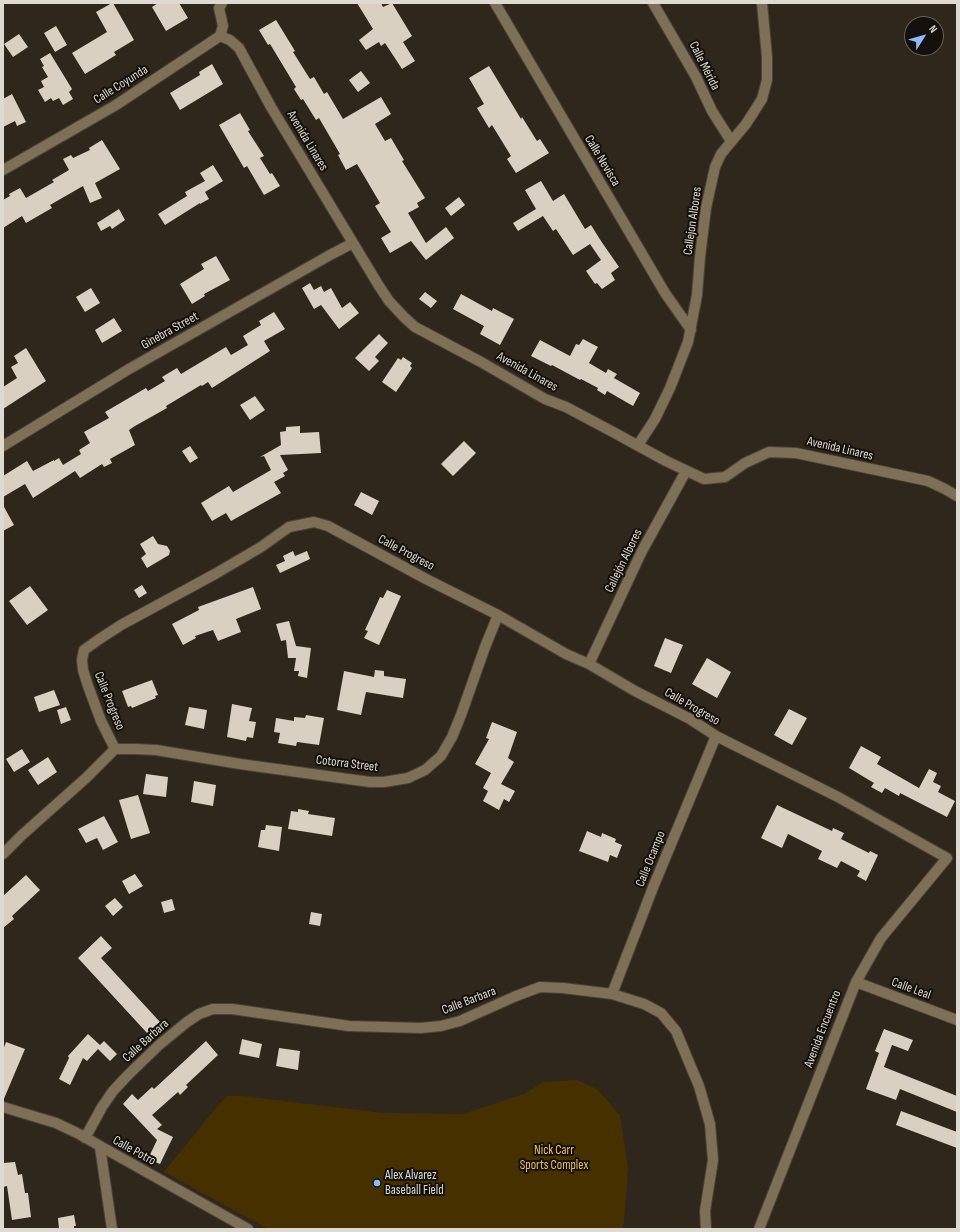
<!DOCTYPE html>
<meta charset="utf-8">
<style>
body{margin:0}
#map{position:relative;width:960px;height:1232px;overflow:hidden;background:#2f271c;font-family:"Sofia Sans Condensed",sans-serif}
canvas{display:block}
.frame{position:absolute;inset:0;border:4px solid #dedad2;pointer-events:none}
.north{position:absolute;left:904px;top:16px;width:40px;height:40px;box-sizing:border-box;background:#14110c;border:1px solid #65615b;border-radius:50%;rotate:53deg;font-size:11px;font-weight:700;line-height:16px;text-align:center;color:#dedad2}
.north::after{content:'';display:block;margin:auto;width:14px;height:18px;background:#8eb9fc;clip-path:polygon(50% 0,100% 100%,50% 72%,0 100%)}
</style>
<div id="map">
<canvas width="960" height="1232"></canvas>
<div class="frame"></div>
<div class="north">N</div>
</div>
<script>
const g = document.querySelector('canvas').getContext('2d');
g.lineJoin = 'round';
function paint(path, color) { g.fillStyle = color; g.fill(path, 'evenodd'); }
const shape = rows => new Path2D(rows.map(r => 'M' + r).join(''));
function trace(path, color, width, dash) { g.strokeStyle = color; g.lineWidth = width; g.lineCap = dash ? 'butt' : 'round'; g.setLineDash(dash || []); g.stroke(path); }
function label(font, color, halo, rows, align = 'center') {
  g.font = font + ' "Sofia Sans Condensed",sans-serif'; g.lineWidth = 4; g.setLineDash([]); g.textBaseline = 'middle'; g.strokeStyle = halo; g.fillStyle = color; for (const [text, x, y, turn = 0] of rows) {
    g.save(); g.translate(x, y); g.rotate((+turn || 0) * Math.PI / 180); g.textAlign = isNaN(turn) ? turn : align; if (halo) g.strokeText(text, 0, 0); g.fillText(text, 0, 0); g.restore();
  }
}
paint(shape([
 [577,1080,597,1089,620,1115,628,1169,624,1222,622,1229,268,1229,164,1172,220,1103,228,1096,242,1096,384,1113,463,1114,524,1094,543,1082]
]), '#473000');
paint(shape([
 [112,3,113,3,134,40,114,52,116,55,85,74,72,53,107,32,96,12],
 [158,3,179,3,188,18,166,31,152,7],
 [357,3,381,3,383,7,392,3,412,36,403,42,415,61,402,69,385,43,381,46,379,42,366,50,359,40,373,29],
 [276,20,295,51,293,52,310,79,314,77,324,94,327,92,343,119,381,97,391,114,375,124,385,141,391,138,404,160,402,161,425,198,417,203,419,207,408,213,426,243,446,227,454,238,426,260,411,241,390,253,381,238,391,232,375,206,380,203,357,164,346,170,338,155,340,154,319,118,316,120,303,99,301,100,294,89,296,87,270,44,268,45,259,30],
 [56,26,67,45,55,52,44,33],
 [19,34,28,47,13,57,4,44],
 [50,53,72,89,69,92,73,99,63,105,59,98,53,101,51,98,45,102,38,90,44,87,41,81,48,77,42,67,44,66,40,59],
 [212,64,223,84,180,110,170,93,200,75,199,72],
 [489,66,521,119,522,117,537,141,540,139,549,153,516,173,507,159,511,156,492,125,489,128,477,108,484,104,469,78],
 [361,71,370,83,358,92,349,80],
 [12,94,26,122,17,126,15,121,3,127,3,99],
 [240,113,250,130,248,131,264,156,260,158,270,174,272,173,280,186,264,195,247,166,244,168,219,125],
 [102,140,120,169,95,183,102,198,90,203,83,186,50,205,52,208,26,223,22,216,3,228,3,200,10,196,9,194,20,188,26,198,54,182,52,180,69,170,63,159,71,155,73,158,90,150,89,148],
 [213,165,223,181,205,192,209,199,200,204,200,203,165,225,158,214,187,196,185,192,205,181,200,173],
 [541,181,553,201,564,194,585,229,591,225,601,241,619,267,611,273,615,280,602,289,597,283,595,284,586,271,601,260,590,244,573,255,556,229,553,231,543,216,518,231,513,223,536,209,525,190],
 [459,197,465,205,451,216,445,208],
 [119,209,125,220,112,229,110,226,101,231,97,223],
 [216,256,230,280,204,294,205,296,192,304,180,284,204,269,201,264],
 [310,283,314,290,321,286,324,292,331,288,342,308,350,302,359,313,339,329,321,305,314,309,302,288],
 [91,288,100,303,85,312,76,297],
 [425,292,437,301,431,308,419,299],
 [461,294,492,311,493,308,514,319,500,345,480,334,484,326,453,309],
 [274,312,285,329,264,341,270,351,212,388,208,382,202,386,201,385,166,406,167,408,135,426,129,430,135,445,110,459,112,463,104,467,102,464,80,478,75,471,33,498,25,484,3,497,3,476,27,461,33,471,54,460,54,461,59,458,63,465,81,454,79,450,90,443,84,432,109,418,105,412,146,388,148,391,165,381,162,377,177,368,181,374,226,347,231,355,248,345,243,336,261,325,259,321],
 [114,318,122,331,102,343,95,330],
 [379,334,388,343,375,357,379,361,369,371,355,358],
 [583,339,598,347,589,363,606,373,608,369,617,374,614,378,640,393,633,406,607,391,605,395,597,390,598,388,581,379,580,380,552,365,551,366,531,356,540,340,570,356,576,344,579,345],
 [26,348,46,381,3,409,3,387,17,378,11,367,18,363,14,356],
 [403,357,412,363,410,366,412,368,396,392,382,382,398,358,401,360],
 [255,396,265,410,250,420,240,405],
 [300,426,300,433,319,432,321,453,280,455,288,470,283,473,285,476,274,482,281,493,231,521,226,513,212,521,201,503,229,486,233,492,271,470,264,456,260,457,281,445,280,432,286,431,286,427],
 [464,441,476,453,453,476,441,464],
 [190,446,198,458,190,463,182,451],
 [361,492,379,501,372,515,354,505],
 [3,505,14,525,3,531],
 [153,536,158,544,167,546,170,551,169,555,147,568,141,558,146,554,140,544],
 [293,551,295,556,307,551,310,559,280,573,276,565,285,561,283,556],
 [142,585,147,593,139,598,134,590],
 [30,586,48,610,27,625,9,601],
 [253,587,261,609,236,619,241,632,218,641,213,630,195,636,196,638,183,645,172,624,199,610,198,607],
 [387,590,401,596,379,645,364,638,368,631,365,630,380,597,383,598],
 [289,621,296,646,311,648,307,678,298,676,299,671,294,671,296,658,288,658,286,640,281,641,276,624],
 [665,638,683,645,671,673,654,666],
 [707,658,731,672,717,698,692,684],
 [375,670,384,671,384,676,406,679,403,698,366,692,361,715,337,710,344,671,374,677],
 [152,680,158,695,155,696,156,698,132,708,131,706,128,707,122,691],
 [54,690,60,705,39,712,34,697],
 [232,704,252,708,249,721,256,722,253,738,247,737,246,741,227,737],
 [66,707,71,720,61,724,57,710],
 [189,707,207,710,204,729,185,725],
 [789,709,807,718,792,745,774,735],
 [306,715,324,718,319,745,297,742,296,746,278,743,280,733,274,732,276,718,294,721,294,717,305,718],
 [492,722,517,732,508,758,514,762,501,784,515,791,509,802,504,799,499,810,483,801,488,791,483,788,491,773,475,764,489,739,486,738],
 [861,746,881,757,877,764,919,788,929,769,937,773,933,782,941,786,938,792,955,801,947,817,900,793,899,796,885,788,882,793,871,787,874,783,849,768],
 [22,749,30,762,14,772,6,759],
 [48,757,57,772,38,785,28,770],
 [146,774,168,777,166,797,143,794],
 [194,781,216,785,213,806,191,802],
 [138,795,150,833,131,839,119,800],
 [777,805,832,831,833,828,844,833,841,839,869,853,870,851,878,855,866,881,857,876,860,871,841,861,837,868,818,859,822,851,788,834,782,848,761,838],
 [298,809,309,811,308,814,335,818,332,836,288,829,291,811,298,812],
 [104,816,118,842,103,850,97,838,86,843,78,829],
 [266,825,282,827,279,851,258,847,261,830,265,830],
 [587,831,601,837,602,833,616,839,615,842,622,845,617,858,610,855,608,862,579,851],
 [135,874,143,886,129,894,122,881],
 [26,875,40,890,12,916,14,919,3,928,3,896],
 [115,898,123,907,113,916,105,906],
 [172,899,175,910,164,913,161,902],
 [311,912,322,914,320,926,309,924],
 [101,936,112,948,101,958,160,1022,147,1033,78,958],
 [884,1029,913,1040,908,1051,892,1045,884,1067,957,1096,957,1112,900,1089,896,1100,866,1089,879,1053,875,1051],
 [88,1034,100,1045,104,1041,117,1054,110,1061,98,1049,87,1061,83,1058,70,1085,59,1079,69,1058,68,1056],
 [242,1039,262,1044,259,1058,239,1054],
 [206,1041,218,1055,186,1085,188,1087,180,1095,178,1092,152,1115,162,1125,157,1129,173,1137,160,1164,148,1159,157,1140,123,1104,132,1094,138,1100,152,1087,154,1089],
 [6,1042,25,1049,3,1101,3,1050],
 [279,1048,300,1051,298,1070,276,1066],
 [901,1111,957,1132,957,1148,896,1125],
 [15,1162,18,1175,22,1174,25,1193,28,1193,31,1217,12,1220,7,1186,3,1187,3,1163],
 [74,1215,76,1226,74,1226,74,1229,59,1229,58,1218]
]), '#d9d0c1');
const minor = shape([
 [495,3,665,293,691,330],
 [653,3,696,77,712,111,731,141],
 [220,36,230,40,239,48,271,107,379,286,389,301,404,317,415,327,481,362,545,399,566,407,613,432,666,461,704,479,725,477,745,463,769,452,796,453,928,481,945,489,957,496],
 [3,170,116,105,220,36,223,26,219,8,222,3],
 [638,445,655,419,670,388,688,342,697,295,700,257,706,208,715,167,721,154,746,124,762,99,767,80,767,57,762,3],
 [3,446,129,369,330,255,353,243],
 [589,664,642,551,686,471],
 [115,749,135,749,156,750,240,764,370,782,384,782,408,778,425,770,441,756,452,737,461,715,485,647,498,615],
 [3,854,22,835,86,778,115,749,101,721,88,686,83,670,82,660,84,650,98,640,121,625,215,574,261,547,289,527,314,522,328,526,426,579,498,615,566,654,589,664,635,691,690,719,716,736,838,797,947,858,881,938,856,982,759,1229],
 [856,982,957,1020],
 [612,994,654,885,716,736],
 [3,1107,56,1123,77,1133,248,1229],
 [85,1138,102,1107,113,1091,128,1075,159,1045,187,1022,199,1014,213,1009,232,1009,349,1026,421,1028,441,1026,460,1021,516,996,540,987,563,988,612,994,644,1004,661,1013,676,1031,691,1067,699,1086,710,1124,713,1160,705,1211,706,1229],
 [100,1147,112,1229]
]);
trace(minor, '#4b4439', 12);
trace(minor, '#7e6f57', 10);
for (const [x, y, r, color] of [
 [377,1183,4,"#8eb9fc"]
]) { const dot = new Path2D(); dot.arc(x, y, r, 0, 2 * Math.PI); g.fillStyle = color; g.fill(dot); trace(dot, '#14110c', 1.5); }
label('13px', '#dedad2', '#14110c', [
 ["Calle Mérida",704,66,63],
 ["Calle Coyunda",121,85,-32],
 ["Avenida Linares",307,141,59],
 ["Calle Nevisca",602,161,59],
 ["Callejon Albores",693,221,-82],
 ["Ginebra Street",170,331,-29],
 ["Avenida Linares",527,372,29],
 ["Avenida Linares",840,449,13],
 ["Calle Progreso",406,553,28],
 ["Callejón Albores",624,561,-64],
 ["Calle Progreso",109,701,68],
 ["Calle Progreso",692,707,30],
 ["Cotorra Street",347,764,7],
 ["Calle Ocampo",651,859,-68],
 ["Calle Leal",911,989,20],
 ["Calle Barbara",469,1001,-21],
 ["Avenida Encuentro",823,1029,-69],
 ["Calle Barbara",146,1041,-42],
 ["Calle Potro",134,1151,29]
]);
label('13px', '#efbd67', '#14110c', [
 ["Nick Carr",554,1151],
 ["Sports Complex",554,1166]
]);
label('13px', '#dedad2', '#14110c', [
 ["Alex Alvarez",385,1176],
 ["Baseball Field",385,1191]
], 'left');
</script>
